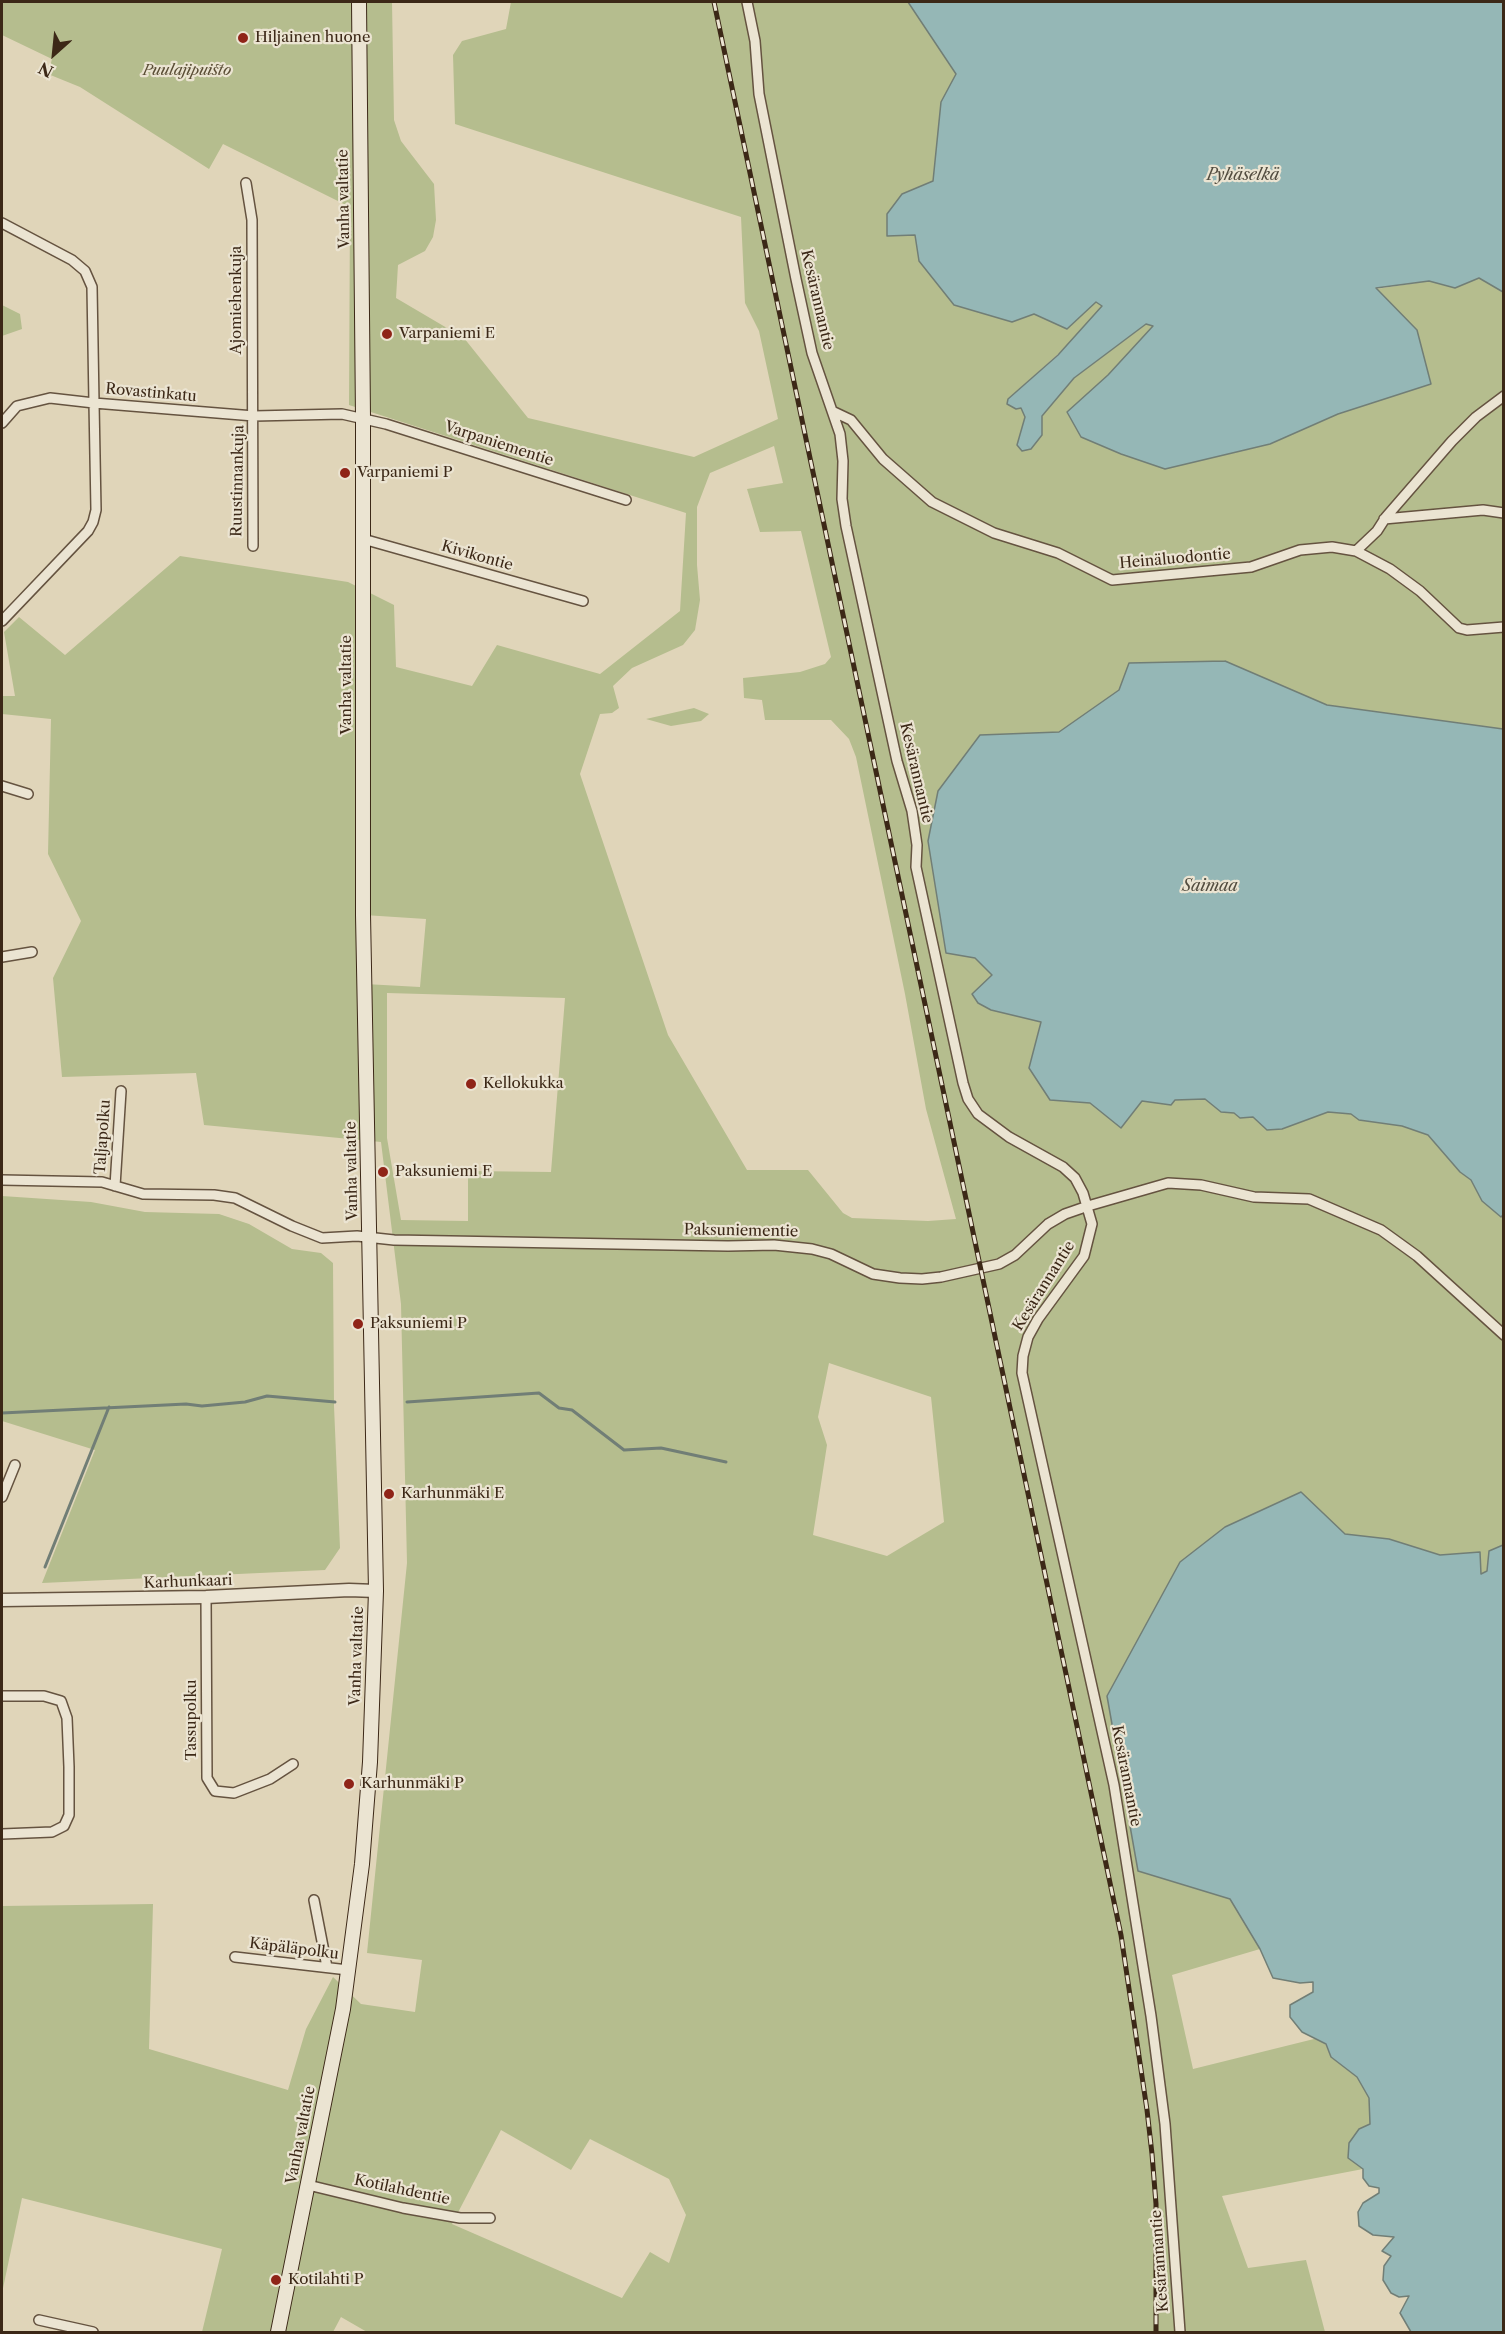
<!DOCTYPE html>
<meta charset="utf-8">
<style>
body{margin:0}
#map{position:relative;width:1505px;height:2334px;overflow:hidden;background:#e0d5b9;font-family:"Libre Caslon Text",serif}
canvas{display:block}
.frame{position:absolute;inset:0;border:3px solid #3c2817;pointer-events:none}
.north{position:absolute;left:24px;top:24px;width:60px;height:60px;-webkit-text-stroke:4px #ebe4d2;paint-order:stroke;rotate:207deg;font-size:16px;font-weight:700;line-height:24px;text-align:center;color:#3c2817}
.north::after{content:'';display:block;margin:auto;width:21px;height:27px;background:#3c2817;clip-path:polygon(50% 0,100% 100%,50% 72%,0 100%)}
</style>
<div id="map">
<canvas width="1505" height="2334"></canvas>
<div class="frame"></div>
<div class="north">N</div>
</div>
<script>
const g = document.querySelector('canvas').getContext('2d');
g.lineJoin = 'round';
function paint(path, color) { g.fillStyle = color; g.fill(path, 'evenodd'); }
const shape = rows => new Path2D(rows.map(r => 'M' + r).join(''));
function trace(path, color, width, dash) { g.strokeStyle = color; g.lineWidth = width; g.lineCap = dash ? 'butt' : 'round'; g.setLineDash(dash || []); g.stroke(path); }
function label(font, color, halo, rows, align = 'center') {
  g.font = font + ' "Libre Caslon Text",serif'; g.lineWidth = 4.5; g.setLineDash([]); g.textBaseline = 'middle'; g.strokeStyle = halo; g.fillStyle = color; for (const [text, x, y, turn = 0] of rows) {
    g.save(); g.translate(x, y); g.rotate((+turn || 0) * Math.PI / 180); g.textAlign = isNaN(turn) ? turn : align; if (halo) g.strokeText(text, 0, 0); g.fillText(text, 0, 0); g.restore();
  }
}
paint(shape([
 [2,2,392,2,394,120,401,141,434,184,436,220,433,237,425,251,398,265,396,298,464,338,528,418,694,457,778,419,759,331,745,303,741,217,455,124,453,55,462,41,506,29,511,2,1084,2,1197,229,1008,399,1021,407,1025,417,1017,445,1074,378,1146,324,1429,281,1455,288,1479,278,1503,292,1503,729,1328,705,1205,1099,1221,1112,1234,1113,1241,1118,1253,1117,1258,1122,1282,1129,1328,1112,1351,1114,1359,1120,1402,1126,1428,1135,1460,1172,1471,1180,1482,1201,1501,1217,1503,1214,1503,1545,1489,1551,1487,1572,1300,1983,1273,1978,1260,1949,1172,1975,1193,2069,1318,2038,1326,2045,1331,2057,1357,2077,1369,2098,1370,2124,1363,2169,1222,2196,1248,2268,1306,2260,1325,2332,367,2332,341,2317,333,2332,202,2332,222,2249,22,2198,2,2293,2,1906,153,1904,149,2049,288,2090,306,2029,333,1977,361,2004,415,2012,422,1960,367,1953,407,1563,401,1304,381,1142,204,1125,196,1073,62,1077,53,978,81,921,48,854,51,719,2,714,2,696,15,696,4,632,19,617,65,655,180,556,348,582,394,605,396,667,472,686,497,645,600,674,680,611,686,513,349,405,350,207,223,144,209,169,80,87,48,74,52,59,2,35],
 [774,446,783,483,747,489,760,532,801,531,831,657,825,664,800,672,743,678,744,698,762,700,765,720,831,720,849,739,856,757,905,994,926,1109,956,1219,928,1221,852,1218,843,1213,808,1170,747,1170,668,1035,580,774,600,714,612,713,619,708,613,686,632,668,683,645,695,630,700,600,697,565,697,507,710,473],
 [364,915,426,919,420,987,365,984],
 [387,993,565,998,551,1172,468,1171,468,1221,401,1220,387,1138],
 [829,1363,931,1397,944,1522,887,1556,813,1535,827,1445,818,1417],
 [501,2130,571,2170,590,2139,669,2179,686,2215,669,2263,650,2252,622,2298,452,2224],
 [2,305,20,314,22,329,2,336],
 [694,708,709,714,701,721,671,726,646,719],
 [2,1196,91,1202,145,1212,219,1214,249,1224,292,1249,321,1253,333,1263,334,1406,340,1548,325,1570,42,1583,95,1450,2,1421]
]), '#b5bd8e');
const water = shape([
 [908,2,1503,2,1503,292,1479,278,1455,288,1429,281,1376,288,1417,330,1431,384,1338,414,1270,444,1165,469,1121,454,1081,437,1067,412,1108,375,1153,326,1146,324,1074,378,1042,416,1042,435,1031,449,1022,451,1017,445,1025,417,1021,408,1016,409,1007,404,1008,399,1058,355,1102,306,1096,302,1067,329,1034,314,1012,322,954,305,919,261,915,235,887,236,887,214,902,194,933,181,941,102,956,74,908,2],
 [1225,661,1327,705,1503,729,1504,1214,1501,1217,1482,1201,1471,1180,1460,1172,1428,1135,1402,1126,1359,1120,1351,1114,1328,1112,1282,1129,1267,1130,1253,1117,1240,1118,1234,1113,1221,1112,1205,1099,1175,1100,1171,1105,1142,1101,1121,1128,1090,1103,1050,1100,1029,1068,1041,1022,991,1010,978,1003,972,994,992,975,975,958,946,953,928,841,938,791,980,735,1059,732,1119,690,1129,663,1225,661],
 [1301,1492,1345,1534,1389,1539,1440,1555,1480,1552,1481,1574,1487,1571,1489,1551,1503,1545,1503,2332,1411,2332,1400,2313,1409,2296,1399,2297,1391,2293,1383,2280,1384,2266,1391,2256,1382,2251,1394,2237,1373,2235,1359,2226,1358,2212,1363,2203,1379,2193,1379,2188,1369,2186,1363,2178,1363,2169,1348,2158,1349,2143,1359,2129,1370,2124,1369,2098,1357,2077,1331,2057,1326,2044,1302,2032,1290,2017,1290,2005,1313,1992,1313,1982,1300,1983,1273,1978,1260,1949,1230,1899,1138,1871,1107,1696,1180,1562,1225,1527,1301,1492]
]);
paint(water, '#95b7b6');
trace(water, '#717e76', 1.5);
trace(shape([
 [407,1402,539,1393,559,1408,572,1410,624,1450,661,1448,726,1462],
 [2,1413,186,1404,202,1406,245,1402,267,1396,335,1402],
 [45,1567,109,1407]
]), '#717e76', 3);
const minor = shape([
 [747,2,755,41,759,94,796,279,812,353,840,434,843,461,842,499,846,526,897,761,912,811,917,845,916,867,963,1083,968,1099,978,1114,1009,1137,1063,1167,1075,1178,1083,1193,1092,1224,1084,1256,1038,1319,1028,1337,1023,1356,1022,1373,1114,1785,1151,2016,1165,2124,1180,2332],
 [246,183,252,220,253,546],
 [2,223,72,260,85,271,92,287,94,403,254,416,342,414,386,424,626,500],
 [832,411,851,420,883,459,932,502,994,533,1058,553,1112,580,1251,567,1300,550,1332,547,1356,551,1377,531,1386,517,1452,441,1476,417,1504,396],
 [2,423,17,406,50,398,94,403,96,510,93,522,88,531,2,621],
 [1384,519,1483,510,1504,513],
 [363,539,583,601],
 [1356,551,1390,569,1420,591,1459,628,1467,630,1504,627],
 [2,786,28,794],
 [2,957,32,952],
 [2,1180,102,1182,143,1194,214,1195,235,1198,292,1226,322,1238,357,1236,394,1240,728,1246,774,1245,812,1249,831,1254,873,1274,900,1278,922,1279,941,1277,999,1264,1015,1255,1048,1224,1065,1214,1088,1206,1168,1183,1201,1185,1254,1197,1309,1199,1381,1230,1417,1256,1504,1335],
 [115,1186,121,1091],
 [2,1497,15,1465],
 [206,1597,207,1778,215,1791,234,1793,270,1779,293,1764],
 [2,1696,44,1696,61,1701,67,1718,69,1767,69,1815,64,1826,52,1832,2,1834],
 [314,1900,327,1967],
 [235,1957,348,1970],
 [308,2185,403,2208,460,2218,490,2218],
 [39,2320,93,2332]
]);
const tertiary = shape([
 [2,1600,206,1597,349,1590,376,1591]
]);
const secondary = shape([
 [278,2332,343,2009,362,1864,370,1762,376,1591,363,915,363,418,359,2]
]);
trace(minor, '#655340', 12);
trace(tertiary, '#655340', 15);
trace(secondary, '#3c2817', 16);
trace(minor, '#ebe4d2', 9);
trace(tertiary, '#ebe4d2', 12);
trace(secondary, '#ebe4d2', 14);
const rail = shape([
 [714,2,1121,1935,1147,2110,1152,2154,1156,2204,1156,2332]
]);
trace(rail, '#3c2817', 5);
trace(rail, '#ebe4d2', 3, [9]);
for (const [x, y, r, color] of [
 [243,38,6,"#8f2418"],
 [387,334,6,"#8f2418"],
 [345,473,6,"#8f2418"],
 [471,1084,6,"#8f2418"],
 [383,1172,6,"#8f2418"],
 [358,1324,6,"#8f2418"],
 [389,1494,6,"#8f2418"],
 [349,1784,6,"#8f2418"],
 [276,2280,6,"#8f2418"]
]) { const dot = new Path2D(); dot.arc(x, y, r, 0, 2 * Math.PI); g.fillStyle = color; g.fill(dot); trace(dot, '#ebe4d2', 2); }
label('15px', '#3c2817', '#ebe4d2', [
 ["Hiljainen huone",255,38],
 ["Varpaniemi E",399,334],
 ["Varpaniemi P",357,473],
 ["Kellokukka",483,1084],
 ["Paksuniemi E",395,1172],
 ["Paksuniemi P",370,1324],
 ["Karhunmäki E",401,1494],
 ["Karhunmäki P",361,1784],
 ["Kotilahti P",288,2280]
], 'left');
label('italic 15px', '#5a4d35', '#ebe4d2', [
 ["Puulajipuisto",187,71]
]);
label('15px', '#3c2817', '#ebe4d2', [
 ["Vanha valtatie",344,199,-91],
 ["Ajomiehenkuja",237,300,-90],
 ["Kesärannantie",817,300,77],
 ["Rovastinkatu",151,393,5],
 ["Varpaniementie",499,444,18],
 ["Ruustinnankuja",238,481,-89],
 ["Kivikontie",477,556,16],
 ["Heinäluodontie",1175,559,-5],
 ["Vanha valtatie",347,685,-90],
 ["Kesärannantie",916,773,77],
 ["Taljapolku",103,1137,-86],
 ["Vanha valtatie",352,1171,-91],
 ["Paksuniementie",741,1231,1],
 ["Kesärannantie",1044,1286,-58],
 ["Karhunkaari",188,1582,-2],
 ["Vanha valtatie",357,1656,-88],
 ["Tassupolku",192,1720,-90],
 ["Kesärannantie",1126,1776,79],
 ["Käpäläpolku",294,1949,7],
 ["Vanha valtatie",301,2135,-79],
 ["Kotilahdentie",402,2190,12],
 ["Kesärannantie",1160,2261,-94]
]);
label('italic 16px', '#524c3f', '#ebe4d2', [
 ["Pyhäselkä",1243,175],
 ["Saimaa",1210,886]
]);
</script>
